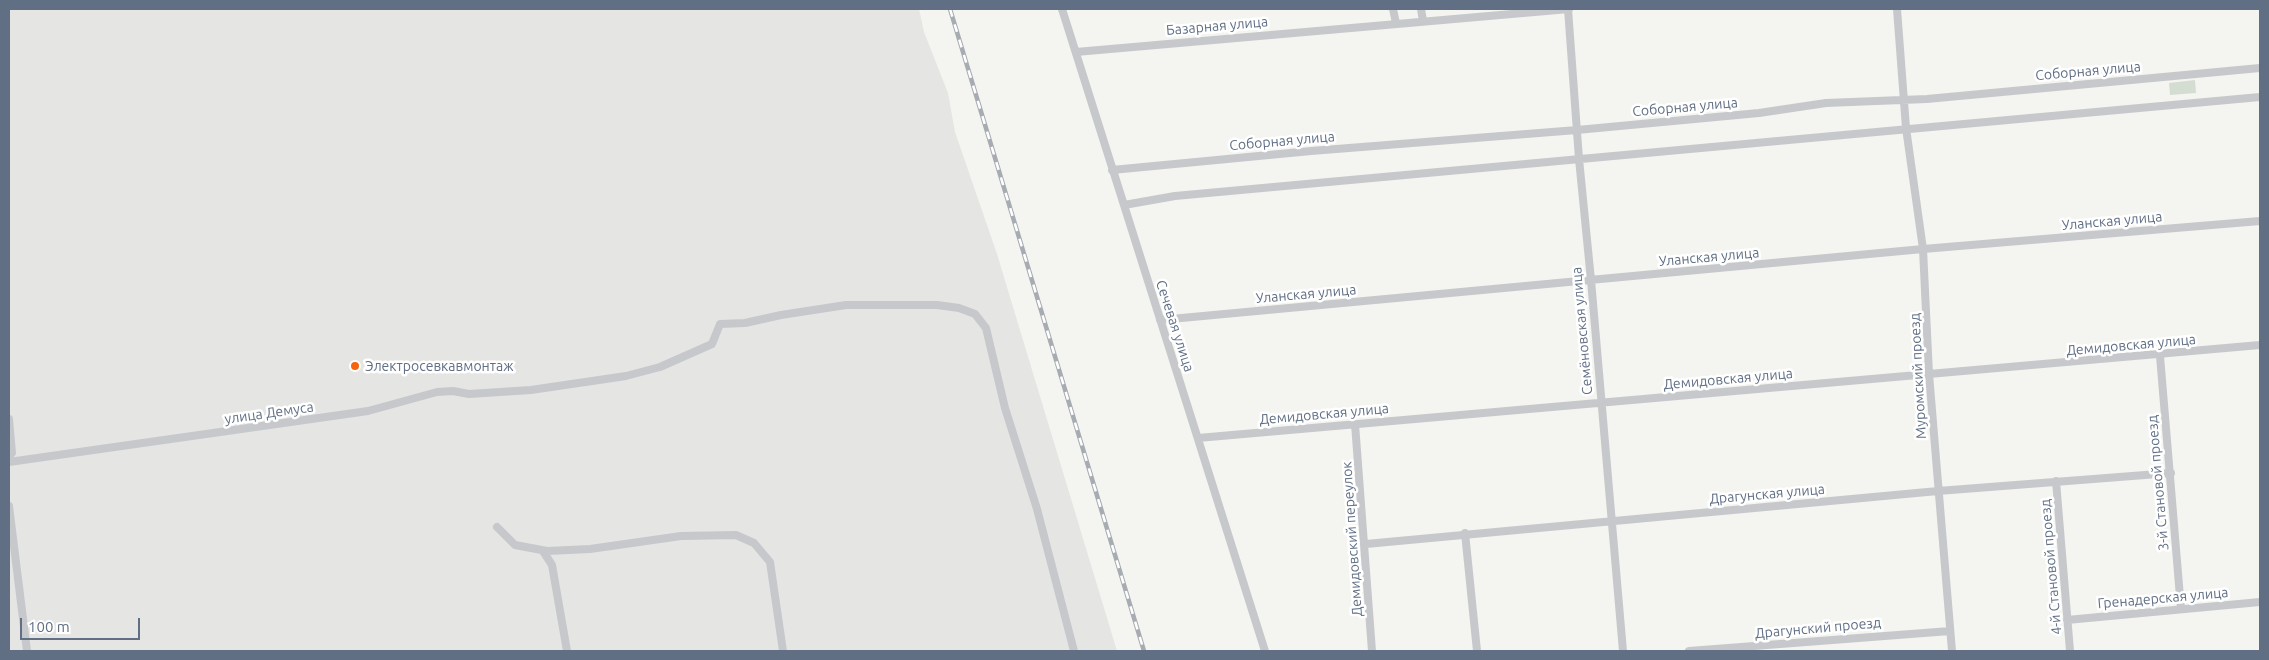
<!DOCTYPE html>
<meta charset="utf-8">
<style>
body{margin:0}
#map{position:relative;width:2269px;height:660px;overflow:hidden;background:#f4f5f0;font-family:Ubuntu,sans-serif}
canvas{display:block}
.frame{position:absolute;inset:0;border:10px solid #606f84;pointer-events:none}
.scale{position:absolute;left:20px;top:618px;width:120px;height:22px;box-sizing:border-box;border:2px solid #606f84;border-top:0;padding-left:6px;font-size:15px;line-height:18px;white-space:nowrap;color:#606f84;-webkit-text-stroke:4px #fff;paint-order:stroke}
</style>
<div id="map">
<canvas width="2269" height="660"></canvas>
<div class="frame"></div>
<div class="scale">100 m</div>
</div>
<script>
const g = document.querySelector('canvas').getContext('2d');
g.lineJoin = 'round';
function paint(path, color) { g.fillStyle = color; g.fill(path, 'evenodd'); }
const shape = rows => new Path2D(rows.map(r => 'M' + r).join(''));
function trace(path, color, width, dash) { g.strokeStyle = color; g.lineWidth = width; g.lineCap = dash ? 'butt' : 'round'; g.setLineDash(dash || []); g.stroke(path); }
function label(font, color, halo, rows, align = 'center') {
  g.font = font + ' Ubuntu,sans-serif'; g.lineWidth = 5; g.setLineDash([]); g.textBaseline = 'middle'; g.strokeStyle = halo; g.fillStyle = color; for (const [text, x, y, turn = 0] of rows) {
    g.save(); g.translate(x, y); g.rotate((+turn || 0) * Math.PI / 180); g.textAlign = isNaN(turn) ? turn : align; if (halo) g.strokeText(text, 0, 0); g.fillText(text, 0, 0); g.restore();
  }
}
paint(shape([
 [9,9,919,9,924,32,948,93,955,132,997,254,1117,651,9,651]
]), '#e5e5e4');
paint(shape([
 [2195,80,2196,93,2170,95,2169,83]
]), '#d4ddd1');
trace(shape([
 [1062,9,1265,651],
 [1393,9,1396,23],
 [1421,9,1423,21],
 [1568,9,1579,159,1591,280,1623,651],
 [1897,9,1906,128,1923,249,1929,374,1952,651],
 [1076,52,1569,9],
 [1112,170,1311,151,1577,130,1759,113,1826,103,1927,99,2260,68],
 [1124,205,1175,196,2260,97],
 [1160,320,1923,249,2260,221],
 [2160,356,2181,609],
 [9,419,12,453,9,456],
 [1355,424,1372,651],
 [1198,438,2260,345],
 [9,462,368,411,437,392,453,391,469,394,531,390,626,376,660,367,712,344,720,324,745,323,781,315,846,305,937,305,959,308,975,314,986,328,1005,408,1037,509,1074,651],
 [2056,481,2070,651],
 [9,506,27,651],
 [497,527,515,545,547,551,590,549,681,536,736,535,754,543,770,562,783,651],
 [1465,533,1477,651],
 [1366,544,1938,491,2171,473],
 [543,551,552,565,567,651],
 [2067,620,2260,602],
 [1689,651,1950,631]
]), '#c6c8cc', 8);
const rail = shape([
 [950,9,1144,651]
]);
trace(rail, '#a7abb2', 4.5);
trace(rail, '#fff', 2.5, [8]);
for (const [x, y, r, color] of [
 [355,366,5,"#f56510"]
]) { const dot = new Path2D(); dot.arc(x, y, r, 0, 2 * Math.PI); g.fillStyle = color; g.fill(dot); trace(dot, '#fff', 2); }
label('14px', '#606f84', '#fff', [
 ["Базарная улица",1217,26,-5],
 ["Соборная улица",2088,71,-5],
 ["Соборная улица",1685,107,-5],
 ["Соборная улица",1282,141,-5],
 ["Уланская улица",2112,221,-5],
 ["Уланская улица",1709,257,-5],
 ["Уланская улица",1306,294,-5],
 ["Сечевая улица",1175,326,72],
 ["Семёновская улица",1582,331,-95],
 ["Демидовская улица",2131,345,-5],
 ["Муромский проезд",1918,376,-93],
 ["Демидовская улица",1728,379,-5],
 ["улица Демуса",269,413,-8],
 ["Демидовская улица",1324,414,-5],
 ["3-й Становой проезд",2158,483,-95],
 ["Драгунская улица",1767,494,-5],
 ["Демидовский переулок",1352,539,-94],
 ["4-й Становой проезд",2051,567,-95],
 ["Гренадерская улица",2163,598,-5],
 ["Драгунский проезд",1818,628,-5]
]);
label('14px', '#606f84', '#fff', [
 ["Электросевкавмонтаж",365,366]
], 'left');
</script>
